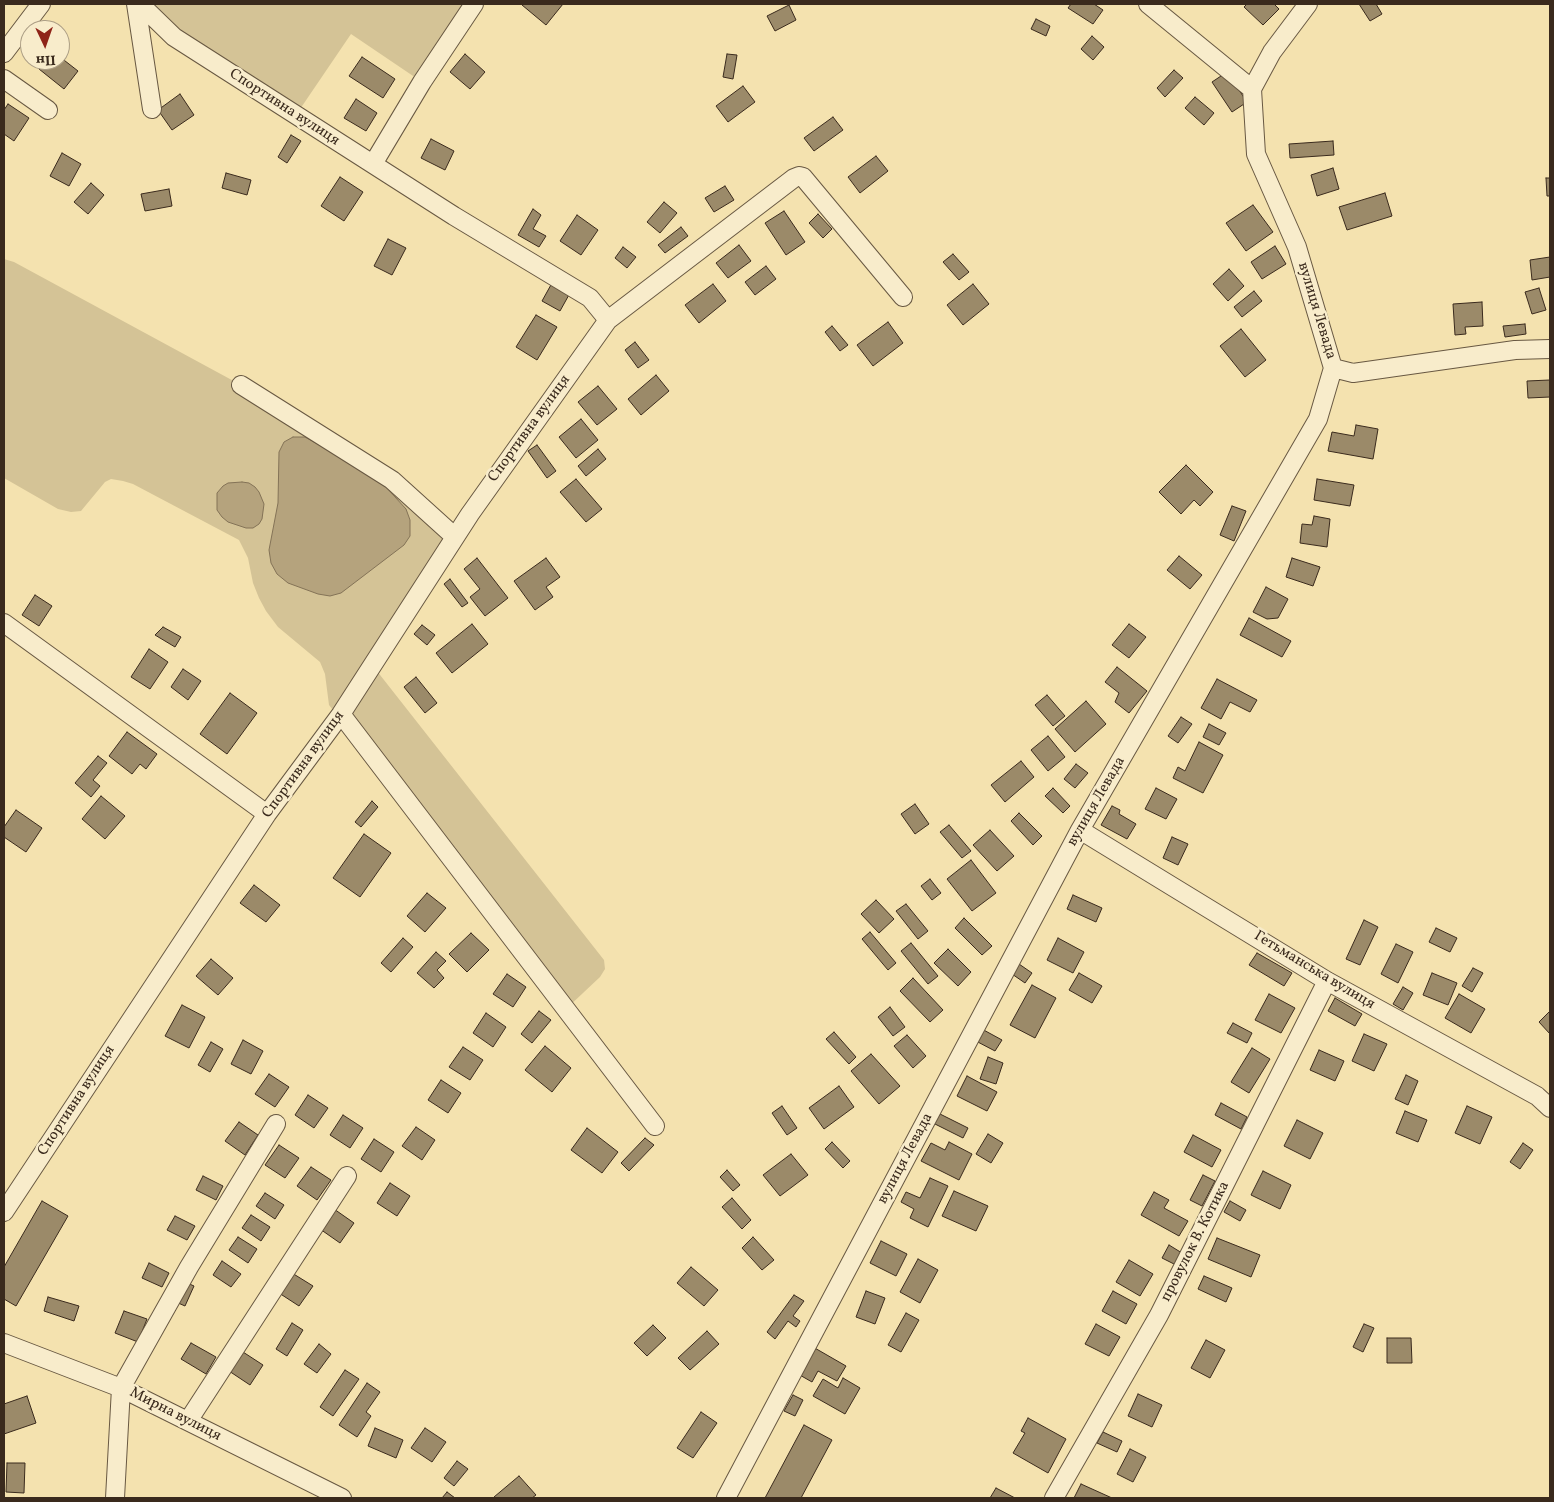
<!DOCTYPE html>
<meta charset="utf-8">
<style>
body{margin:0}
#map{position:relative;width:1554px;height:1502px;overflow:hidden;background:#f4e2af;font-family:Vollkorn,serif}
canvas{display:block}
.frame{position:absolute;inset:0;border:5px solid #3a2a1d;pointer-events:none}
.north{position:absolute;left:20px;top:20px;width:50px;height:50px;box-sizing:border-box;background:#f8eccb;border:1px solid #ac9e85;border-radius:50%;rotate:177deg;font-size:14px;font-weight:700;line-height:20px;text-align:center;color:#3a2a1d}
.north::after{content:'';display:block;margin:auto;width:18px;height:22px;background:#8f2418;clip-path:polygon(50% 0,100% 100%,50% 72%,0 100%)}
</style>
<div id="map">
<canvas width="1554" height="1502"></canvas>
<div class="frame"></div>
<div class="north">Пн</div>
</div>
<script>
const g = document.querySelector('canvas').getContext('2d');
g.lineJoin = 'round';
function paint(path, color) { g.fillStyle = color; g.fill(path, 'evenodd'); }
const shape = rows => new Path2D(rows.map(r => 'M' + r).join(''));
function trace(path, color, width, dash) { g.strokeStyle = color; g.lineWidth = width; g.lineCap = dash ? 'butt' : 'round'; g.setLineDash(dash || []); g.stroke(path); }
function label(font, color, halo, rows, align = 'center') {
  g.font = font + ' Vollkorn,serif'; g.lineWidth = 5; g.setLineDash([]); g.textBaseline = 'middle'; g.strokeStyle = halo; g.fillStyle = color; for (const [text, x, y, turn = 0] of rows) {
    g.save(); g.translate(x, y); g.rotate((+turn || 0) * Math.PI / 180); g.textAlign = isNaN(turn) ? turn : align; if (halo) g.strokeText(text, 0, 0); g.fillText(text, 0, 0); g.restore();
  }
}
paint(shape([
 [140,4,474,4,422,82,351,34,296,115],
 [4,259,14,262,241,385,392,480,455,537,373,666,604,960,605,969,600,977,566,1009,329,705,325,674,320,662,278,627,266,611,259,598,253,583,248,558,239,540,133,484,123,481,111,479,105,482,81,511,71,512,58,509,4,478]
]), '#d4c396');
const water = shape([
 [293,437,305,437,343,458,385,486,406,509,410,520,410,536,404,545,341,593,330,596,318,594,288,583,277,574,271,563,269,550,278,503,279,452,284,442,293,437],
 [242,482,249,483,255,487,259,492,264,504,262,519,259,524,253,528,246,528,228,522,222,517,217,510,217,493,223,486,228,483,242,482]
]);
paint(water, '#b5a37d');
trace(water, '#847357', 1);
const building = shape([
 [523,4,563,4,546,25,522,5,523,4],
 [1071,4,1094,4,1103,10,1093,24,1068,8,1071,4],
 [1247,4,1274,4,1279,9,1263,25,1244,7,1247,4],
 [1359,4,1376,4,1382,14,1370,21,1359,4],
 [789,5,796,20,775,31,767,16,789,5],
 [1036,19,1050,26,1046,36,1031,29,1036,19],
 [1092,36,1104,47,1093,60,1081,49,1092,36],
 [465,54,485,72,470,89,450,72,465,54],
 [727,54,737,55,733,79,723,77,727,54],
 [60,57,78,71,64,89,39,69,46,60,60,60,60,57],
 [362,57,395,79,383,98,349,76,362,57],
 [1174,70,1183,78,1165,97,1157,88,1174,70],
 [1227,72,1247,102,1232,112,1212,82,1227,72],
 [743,86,755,102,728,122,716,106,743,86],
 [180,94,194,115,172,130,158,110,180,94],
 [1195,97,1214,113,1204,125,1185,108,1195,97],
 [356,99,377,113,366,131,344,118,356,99],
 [8,104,29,118,14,141,4,134,4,110,8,104],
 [833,117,843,130,814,151,804,138,833,117],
 [291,135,301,141,287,163,278,157,291,135],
 [431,139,454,151,445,170,421,158,431,139],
 [1333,141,1334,155,1290,158,1289,144,1333,141],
 [62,153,81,164,69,186,50,176,62,153],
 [876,156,888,171,860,193,848,177,876,156],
 [1333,168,1339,189,1317,196,1311,175,1333,168],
 [226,173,251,180,247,195,222,188,226,173],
 [340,177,363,192,344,221,321,206,340,177],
 [1546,178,1550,178,1550,196,1547,196,1546,178],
 [91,183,104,195,88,214,74,202,91,183],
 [725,186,734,200,714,212,705,198,725,186],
 [169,189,172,206,145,211,141,194,169,189],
 [1385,193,1392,216,1347,230,1339,207,1385,193],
 [664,202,677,213,660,233,647,222,664,202],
 [1253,205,1273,232,1246,251,1226,223,1253,205],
 [533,209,541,215,533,229,546,236,539,247,518,235,533,209],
 [784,211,805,242,786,255,765,223,784,211],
 [818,214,832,229,823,238,809,223,818,214],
 [577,215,598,230,581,255,560,241,577,215],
 [681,227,688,236,665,253,658,245,681,227],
 [388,239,406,248,392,275,374,266,388,239],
 [739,245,751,261,728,278,716,263,739,245],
 [1275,246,1286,264,1262,279,1251,262,1275,246],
 [623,247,636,257,627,268,615,258,623,247],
 [953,254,969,272,959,280,943,262,953,254],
 [1550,257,1550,277,1532,280,1530,260,1550,257],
 [766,266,776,279,755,295,745,282,766,266],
 [1229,269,1244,286,1228,301,1213,284,1229,269],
 [552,283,570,293,560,311,542,301,552,283],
 [713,284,726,301,699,323,685,305,713,284],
 [973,284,989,304,963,325,947,305,973,284],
 [1539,288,1546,310,1532,314,1525,292,1539,288],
 [1254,291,1262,301,1242,317,1234,307,1254,291],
 [1482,302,1483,326,1465,327,1466,334,1455,335,1453,304,1482,302],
 [536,315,557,327,537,360,516,347,536,315],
 [888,322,903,343,873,366,857,345,888,322],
 [1525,324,1526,334,1505,337,1503,326,1525,324],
 [832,326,848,345,840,351,825,332,832,326],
 [1241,329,1266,360,1245,377,1220,346,1241,329],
 [635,342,649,360,638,368,625,350,635,342],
 [656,375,669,391,641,415,628,399,656,375],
 [1550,380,1550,397,1528,398,1527,381,1550,380],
 [598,386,617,409,597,425,578,402,598,386],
 [581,419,598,440,576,458,559,437,581,419],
 [1356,425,1378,429,1373,459,1328,451,1332,432,1354,436,1356,425],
 [537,445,556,471,547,478,528,451,537,445],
 [598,449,606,459,586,476,578,466,598,449],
 [1186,465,1213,492,1200,506,1194,500,1181,514,1159,492,1186,465],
 [576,479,602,509,586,522,560,492,576,479],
 [1317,479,1354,485,1350,506,1314,500,1317,479],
 [1232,506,1246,511,1234,541,1220,535,1232,506],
 [1314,516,1330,519,1327,547,1300,543,1302,524,1312,525,1314,516],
 [1179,556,1202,575,1190,589,1167,570,1179,556],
 [477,558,508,598,485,616,470,597,480,589,464,569,477,558],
 [546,558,560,577,546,587,553,597,535,610,514,581,546,558],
 [1292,558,1320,567,1313,586,1286,577,1292,558],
 [450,579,468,603,462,607,444,584,450,579],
 [1266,587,1288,599,1278,618,1267,619,1253,612,1266,587],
 [35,595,52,606,39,626,22,615,35,595],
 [1249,618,1291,641,1282,657,1240,635,1249,618],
 [472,624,488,644,452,673,436,653,472,624],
 [1129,624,1146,637,1129,658,1112,645,1129,624],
 [422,625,435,635,427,645,414,634,422,625],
 [163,627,181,637,175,647,155,635,163,627],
 [149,649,168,662,150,689,131,677,149,649],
 [1117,667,1147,691,1129,713,1115,702,1119,693,1105,682,1117,667],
 [183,669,201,681,188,700,171,687,183,669],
 [416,677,437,703,425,713,404,687,416,677],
 [1217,679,1257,700,1250,712,1230,702,1221,719,1201,708,1217,679],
 [230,693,257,713,227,754,200,734,230,693],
 [1047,695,1065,716,1053,726,1035,705,1047,695],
 [1086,701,1106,724,1075,752,1055,729,1086,701],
 [1181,717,1192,724,1178,743,1168,736,1181,717],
 [1209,724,1226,733,1219,745,1203,737,1209,724],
 [127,732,157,754,146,769,140,764,132,774,109,756,127,732],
 [1048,736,1065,757,1048,771,1031,750,1048,736],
 [1199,742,1223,755,1203,793,1173,778,1178,767,1185,771,1199,742],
 [98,756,107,763,93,780,100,786,91,797,75,783,98,756],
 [1021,761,1034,777,1005,802,991,785,1021,761],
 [1076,764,1088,773,1075,788,1064,779,1076,764],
 [1053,788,1070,806,1063,813,1045,796,1053,788],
 [1156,788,1177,799,1166,819,1145,809,1156,788],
 [101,796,125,816,105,839,82,819,101,796],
 [372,801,378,807,361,827,355,822,372,801],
 [915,804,929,824,915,834,901,814,915,804],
 [1112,806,1120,810,1119,814,1136,824,1127,839,1101,825,1112,806],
 [16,810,42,828,26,852,4,837,4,827,16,810],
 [1019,813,1042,836,1033,845,1011,821,1019,813],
 [949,825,971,851,962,858,940,832,949,825],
 [990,830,1014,856,997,871,973,845,990,830],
 [364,834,391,853,360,897,333,878,364,834],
 [1172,837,1188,844,1178,865,1163,858,1172,837],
 [971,860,996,893,972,911,947,879,971,860],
 [930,879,941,893,932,900,921,886,930,879],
 [254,885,280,905,266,922,240,903,254,885],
 [427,893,446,908,425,932,407,916,427,893],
 [1073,895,1102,908,1096,922,1067,909,1073,895],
 [876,900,894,919,879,933,861,914,876,900],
 [906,904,928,931,918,939,896,911,906,904],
 [964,918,992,946,982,955,955,928,964,918],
 [1364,920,1378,927,1360,965,1346,959,1364,920],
 [1436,928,1457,938,1450,952,1429,942,1436,928],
 [870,932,896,963,888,970,862,939,870,932],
 [471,933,489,950,467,972,449,954,471,933],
 [403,938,413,947,391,972,381,963,403,938],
 [1058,938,1084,952,1073,973,1047,960,1058,938],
 [911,943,938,976,928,984,901,951,911,943],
 [1396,944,1413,952,1398,983,1381,974,1396,944],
 [948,949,971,972,958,986,934,963,948,949],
 [436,952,446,961,437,970,444,978,434,988,417,973,436,952],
 [1257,953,1292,973,1284,986,1249,965,1257,953],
 [211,959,233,978,218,995,196,976,211,959],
 [1019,964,1032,973,1025,983,1012,974,1019,964],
 [1473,968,1483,973,1472,992,1462,986,1473,968],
 [1079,973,1102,986,1092,1003,1069,990,1079,973],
 [1432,973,1457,983,1448,1005,1423,995,1432,973],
 [507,974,526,987,513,1007,493,994,507,974],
 [913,978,943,1010,930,1022,900,991,913,978],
 [1032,985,1056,998,1035,1038,1010,1025,1032,985],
 [1403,987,1413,993,1403,1010,1393,1004,1403,987],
 [1269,994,1295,1008,1281,1033,1255,1020,1269,994],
 [1459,994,1485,1009,1471,1033,1445,1018,1459,994],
 [1335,998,1362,1014,1355,1026,1328,1011,1335,998],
 [182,1005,205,1017,189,1048,165,1036,182,1005],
 [890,1007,905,1027,893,1036,878,1017,890,1007],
 [539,1011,551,1020,532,1043,521,1034,539,1011],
 [1550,1011,1550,1034,1539,1022,1550,1011],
 [486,1013,506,1027,493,1047,473,1033,486,1013],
 [1233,1023,1252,1033,1247,1043,1227,1033,1233,1023],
 [980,1028,1002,1040,995,1051,974,1040,980,1028],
 [834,1032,856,1057,849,1064,826,1039,834,1032],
 [1364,1034,1387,1044,1374,1071,1352,1061,1364,1034],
 [907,1035,926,1056,913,1068,894,1046,907,1035],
 [243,1040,263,1051,251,1074,231,1064,243,1040],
 [211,1042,223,1049,210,1072,198,1065,211,1042],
 [545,1046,571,1068,552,1092,525,1070,545,1046],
 [463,1047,483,1060,470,1080,449,1067,463,1047],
 [1252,1048,1270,1059,1249,1093,1231,1082,1252,1048],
 [1319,1050,1344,1061,1335,1081,1310,1070,1319,1050],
 [871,1054,900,1086,879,1104,851,1071,871,1054],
 [988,1057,1003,1063,996,1084,980,1079,988,1057],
 [269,1074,289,1087,275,1107,255,1094,269,1074],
 [1406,1075,1418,1081,1408,1105,1395,1099,1406,1075],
 [967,1076,997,1092,987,1111,957,1096,967,1076],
 [441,1080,461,1093,448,1113,428,1100,441,1080],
 [839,1086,854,1107,824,1129,809,1108,839,1086],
 [308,1095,328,1108,314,1128,295,1115,308,1095],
 [1221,1103,1247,1117,1241,1129,1215,1115,1221,1103],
 [782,1106,797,1128,787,1135,772,1113,782,1106],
 [1467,1106,1492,1117,1480,1144,1455,1133,1467,1106],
 [1405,1111,1427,1120,1418,1142,1396,1133,1405,1111],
 [936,1112,968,1128,963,1138,931,1122,936,1112],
 [343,1115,363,1128,350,1148,330,1135,343,1115],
 [1297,1120,1323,1133,1310,1159,1284,1146,1297,1120],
 [239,1122,258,1135,245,1155,225,1141,239,1122],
 [416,1127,435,1140,422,1160,402,1146,416,1127],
 [587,1128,618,1152,602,1173,571,1150,587,1128],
 [988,1134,1003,1143,991,1163,976,1154,988,1134],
 [1193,1135,1221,1150,1212,1167,1184,1152,1193,1135],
 [645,1138,654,1145,629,1171,621,1163,645,1138],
 [374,1139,394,1152,381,1172,361,1159,374,1139],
 [832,1142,850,1161,843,1168,825,1149,832,1142],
 [949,1142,972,1154,959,1180,921,1161,931,1143,945,1150,949,1142],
 [1523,1143,1533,1150,1520,1169,1510,1162,1523,1143],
 [279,1145,299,1158,285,1178,265,1165,279,1145],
 [791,1154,808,1175,780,1196,763,1175,791,1154],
 [311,1167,331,1180,317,1200,297,1186,311,1167],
 [727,1170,740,1185,733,1191,720,1177,727,1170],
 [1263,1171,1291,1185,1280,1209,1251,1195,1263,1171],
 [1203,1175,1215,1181,1202,1206,1190,1200,1203,1175],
 [203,1176,223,1186,216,1200,196,1190,203,1176],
 [930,1178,948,1186,928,1227,910,1218,914,1209,901,1202,906,1192,920,1198,930,1178],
 [390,1183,410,1196,397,1216,377,1203,390,1183],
 [954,1191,988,1206,976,1231,942,1216,954,1191],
 [1154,1192,1169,1200,1164,1208,1188,1221,1179,1236,1141,1215,1154,1192],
 [265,1193,284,1205,275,1219,256,1206,265,1193],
 [732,1198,751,1220,742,1229,722,1207,732,1198],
 [42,1201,68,1216,16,1306,4,1299,4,1267,42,1201],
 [1230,1201,1246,1210,1240,1221,1224,1212,1230,1201],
 [334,1209,354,1223,340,1243,320,1229,334,1209],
 [251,1215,270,1227,261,1241,242,1228,251,1215],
 [175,1216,195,1226,187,1240,167,1230,175,1216],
 [238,1237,257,1249,248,1263,229,1250,238,1237],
 [753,1237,774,1260,762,1270,742,1248,753,1237],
 [1217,1238,1260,1255,1251,1277,1208,1259,1217,1238],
 [881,1241,907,1254,896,1276,870,1263,881,1241],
 [1169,1245,1182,1253,1176,1265,1162,1258,1169,1245],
 [918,1259,938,1270,920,1303,900,1292,918,1259],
 [1129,1260,1153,1274,1140,1296,1116,1282,1129,1260],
 [222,1261,241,1274,231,1287,213,1275,222,1261],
 [149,1263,169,1273,162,1287,142,1278,149,1263],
 [691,1267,718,1290,704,1306,677,1283,691,1267],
 [292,1273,313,1286,299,1306,279,1293,292,1273],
 [1204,1276,1232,1288,1226,1302,1198,1289,1204,1276],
 [185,1282,194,1286,185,1306,176,1302,185,1282],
 [866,1291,885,1298,875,1324,856,1317,866,1291],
 [1113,1291,1137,1304,1126,1324,1102,1311,1113,1291],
 [794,1295,804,1301,793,1316,800,1321,796,1327,788,1321,775,1339,767,1332,794,1295],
 [48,1297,79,1306,74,1321,44,1311,48,1297],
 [124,1311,147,1319,138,1342,115,1333,124,1311],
 [906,1313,919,1320,901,1352,888,1345,906,1313],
 [292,1323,303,1330,287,1356,276,1349,292,1323],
 [1096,1324,1120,1337,1109,1356,1085,1344,1096,1324],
 [1364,1324,1374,1328,1363,1352,1353,1347,1364,1324],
 [653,1325,666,1338,647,1356,634,1343,653,1325],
 [707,1331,719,1344,690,1370,678,1358,707,1331],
 [1387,1338,1411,1338,1412,1363,1387,1363,1387,1338],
 [1206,1340,1225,1350,1210,1378,1191,1368,1206,1340],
 [191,1343,216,1357,206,1374,181,1359,191,1343],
 [319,1344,331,1354,317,1373,304,1364,319,1344],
 [813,1347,846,1366,837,1381,818,1371,812,1382,798,1374,813,1347],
 [243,1352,263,1365,250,1385,229,1371,243,1352],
 [345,1370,359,1379,333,1416,320,1407,345,1370],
 [843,1378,860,1388,845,1414,813,1396,823,1379,838,1388,843,1378],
 [367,1383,380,1392,366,1412,371,1416,357,1437,339,1425,367,1383],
 [1138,1394,1162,1405,1152,1427,1128,1416,1138,1394],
 [793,1395,803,1400,795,1416,784,1411,793,1395],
 [27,1396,36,1423,4,1434,4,1404,27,1396],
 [701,1412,717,1423,693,1458,677,1448,701,1412],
 [1028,1418,1066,1439,1048,1473,1013,1453,1025,1433,1021,1431,1028,1418],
 [804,1425,832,1440,801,1498,765,1498,804,1425],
 [375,1428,403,1440,396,1458,368,1446,375,1428],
 [425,1428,446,1442,432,1462,411,1448,425,1428],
 [1103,1432,1122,1441,1117,1452,1097,1443,1103,1432],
 [1130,1449,1146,1457,1133,1482,1117,1474,1130,1449],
 [457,1461,468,1469,454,1486,444,1478,457,1461],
 [7,1463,25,1463,24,1493,6,1492,7,1463],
 [519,1476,536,1495,532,1498,495,1498,494,1497,519,1476],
 [1081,1484,1112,1498,1074,1498,1081,1484],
 [996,1488,1015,1498,990,1498,996,1488],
 [447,1492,455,1498,442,1498,447,1492]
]);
paint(building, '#9b8a69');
trace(building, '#3a2a1d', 1);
const minor = shape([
 [136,4,152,109],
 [140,4,174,37,454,216,590,298,608,320],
 [1148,4,1252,89],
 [4,53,41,4],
 [4,79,48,110],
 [1252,89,1272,52,1308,4],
 [373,164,422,82,474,4],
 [1333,368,1353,373,1515,350,1550,349],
 [241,385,392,480,455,537],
 [4,623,267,814],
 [341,714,655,1126],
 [1080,830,1327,981,1537,1096,1550,1108],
 [4,1212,267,814,341,714,470,514,608,320,794,178,799,176,803,177,903,297],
 [4,1343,121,1388,342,1498],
 [188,1421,347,1176],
 [115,1498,121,1388,189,1267,276,1124],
 [726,1498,1080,830,1318,419,1333,368,1297,247,1256,154,1252,89],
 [1054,1498,1159,1315,1327,981]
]);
trace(minor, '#685842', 20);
trace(minor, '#f8eccb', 18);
label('15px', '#3a2a1d', '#f8eccb', [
 ["Спортивна вулиця",284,108,33],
 ["вулиця Левада",1316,311,73],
 ["Спортивна вулиця",530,429,-54],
 ["Спортивна вулиця",304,765,-54],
 ["вулиця Левада",1097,802,-60],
 ["Гетьманська вулиця",1314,971,31],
 ["Спортивна вулиця",77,1101,-57],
 ["вулиця Левада",906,1159,-62],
 ["провулок В. Котика",1196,1242,-63],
 ["Мирна вулиця",175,1415,27]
]);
</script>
